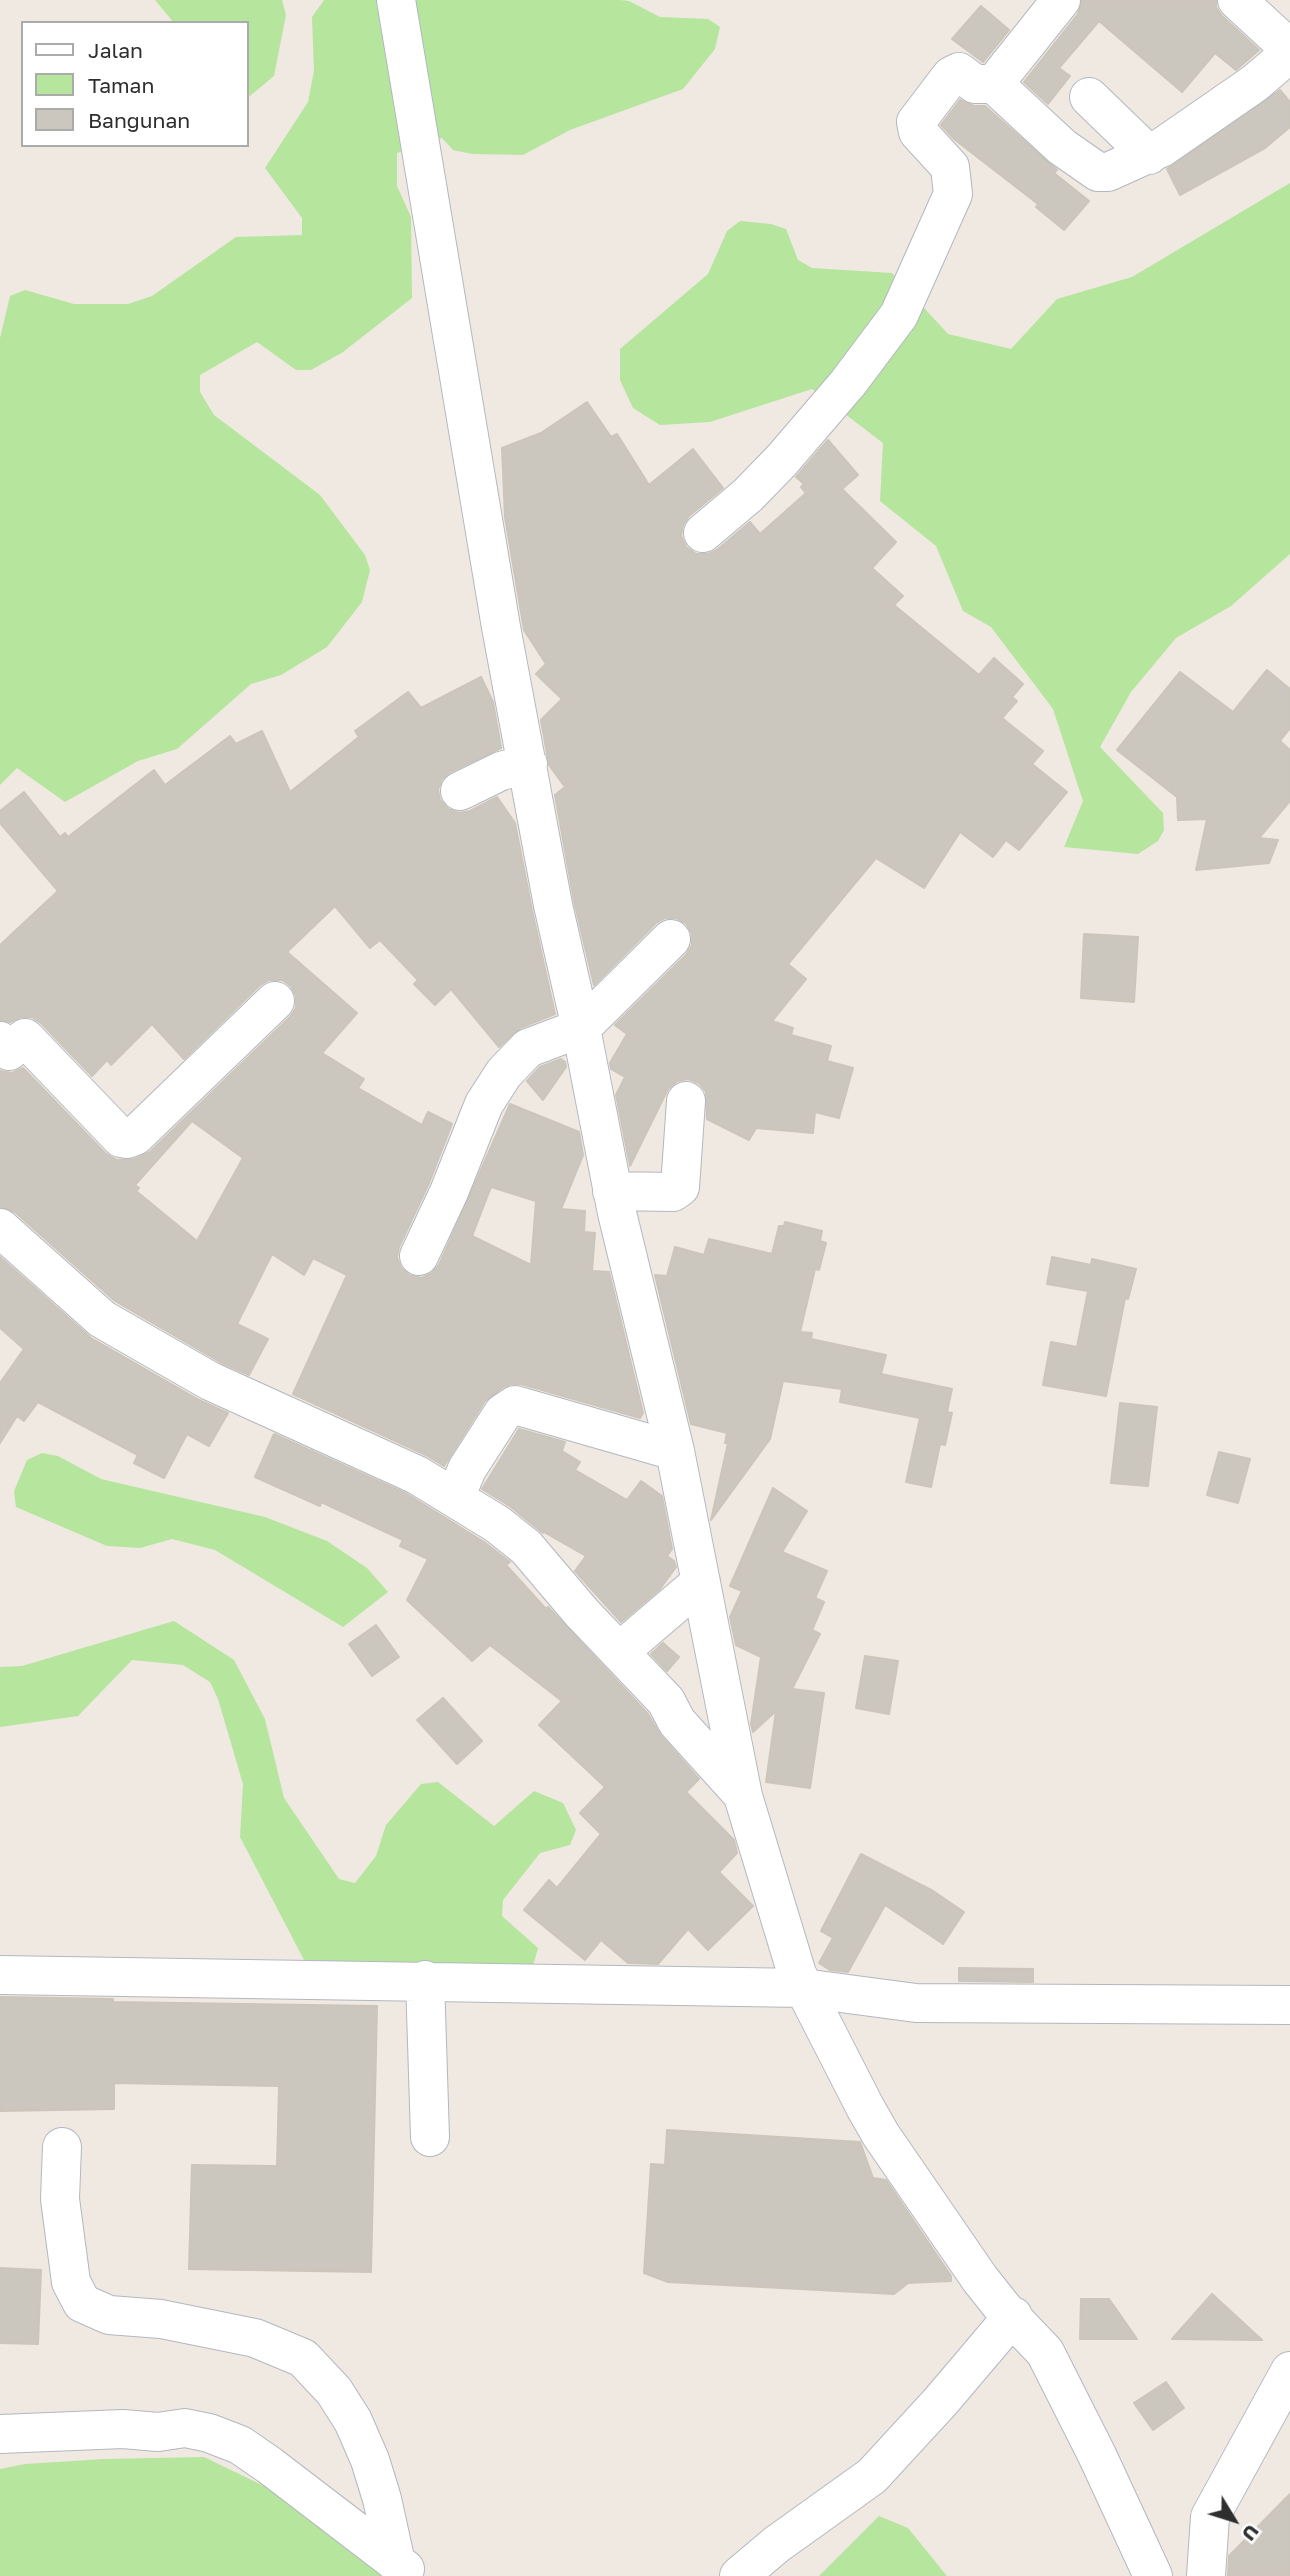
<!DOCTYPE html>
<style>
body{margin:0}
#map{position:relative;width:1290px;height:2576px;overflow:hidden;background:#efe9e1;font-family:"Golos Text",sans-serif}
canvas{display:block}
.legend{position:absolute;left:21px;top:21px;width:228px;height:126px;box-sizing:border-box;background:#fff;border:2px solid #ababab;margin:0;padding:9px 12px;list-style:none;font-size:21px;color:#2e2e2e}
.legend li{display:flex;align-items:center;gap:14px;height:35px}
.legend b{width:35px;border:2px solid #ababab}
.north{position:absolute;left:1199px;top:2485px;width:70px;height:70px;-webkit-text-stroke:5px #fff;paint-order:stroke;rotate:128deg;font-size:19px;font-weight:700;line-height:28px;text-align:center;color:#2e2e2e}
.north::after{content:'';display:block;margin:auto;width:24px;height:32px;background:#2e2e2e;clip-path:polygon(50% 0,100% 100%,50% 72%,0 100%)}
</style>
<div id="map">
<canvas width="1290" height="2576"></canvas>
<ul class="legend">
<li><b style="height:9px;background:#fff"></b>Jalan</li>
<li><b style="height:19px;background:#b6e59e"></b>Taman</li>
<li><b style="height:19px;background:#cbc7bf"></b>Bangunan</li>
</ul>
<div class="north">U</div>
</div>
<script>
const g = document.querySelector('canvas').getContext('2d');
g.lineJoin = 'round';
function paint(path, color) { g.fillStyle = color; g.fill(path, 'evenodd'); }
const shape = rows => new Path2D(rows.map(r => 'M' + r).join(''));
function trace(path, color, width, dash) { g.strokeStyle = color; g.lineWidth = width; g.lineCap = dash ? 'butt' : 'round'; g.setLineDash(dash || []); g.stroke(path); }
paint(shape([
 [155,0,282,0,286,15,274,76,250,96,247,94,247,23,174,23],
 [324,0,620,0,629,1,660,17,708,19,720,27,715,49,683,89,570,130,523,155,472,154,453,150,442,138,397,153,397,186,411,217,412,298,343,352,311,370,296,370,257,342,200,375,200,392,214,415,320,495,365,555,370,570,362,602,327,647,281,675,251,684,177,749,138,761,65,802,17,768,0,785,0,338,10,296,25,290,74,304,128,304,152,296,236,237,302,235,302,218,265,168,308,102,314,71,312,17],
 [1290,183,1290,554,1231,606,1176,638,1131,692,1100,747,1163,813,1164,830,1158,841,1138,854,1064,847,1083,801,1053,709,991,627,963,611,936,546,880,501,883,443,812,389,710,422,660,425,633,408,620,380,620,349,708,274,727,231,740,221,771,224,786,229,798,260,812,268,892,273,948,334,1011,349,1057,299,1132,277],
 [42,1453,58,1456,101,1479,265,1517,327,1541,367,1568,388,1592,343,1627,215,1550,172,1539,140,1548,107,1546,16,1507,14,1491,27,1460],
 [174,1621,234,1660,265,1719,284,1798,339,1879,355,1883,376,1856,386,1825,421,1784,438,1782,494,1826,534,1791,563,1803,576,1830,570,1845,540,1853,503,1900,502,1916,538,1948,532,1969,304,1960,240,1837,243,1784,218,1699,210,1682,183,1665,132,1660,78,1716,0,1727,0,1667,22,1666],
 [204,2457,297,2502,383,2576,0,2576,0,2469,25,2464,104,2459],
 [879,2516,908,2528,947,2576,819,2576]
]), '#b6e59e');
const building = shape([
 [1082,0,1216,0,1216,7,1222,16,1259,50,1236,70,1215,53,1182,92,1099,21,1059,68,1070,76,1048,104,1024,82,1078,14,1082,0],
 [981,6,1009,30,983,62,952,39,981,6],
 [1280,90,1290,102,1290,127,1265,148,1180,195,1167,169,1280,90],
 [960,100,974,106,985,106,1057,170,1054,173,1089,201,1064,230,1036,207,1038,204,954,139,941,125,960,100],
 [587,402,611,437,617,434,649,485,693,449,723,488,689,516,683,525,681,536,686,547,696,554,708,554,717,550,750,522,760,534,806,493,801,487,804,484,796,477,828,440,858,475,842,489,896,542,872,568,903,596,894,605,979,675,994,658,1023,684,1012,697,1017,701,1002,718,1043,751,1032,764,1067,792,1019,850,1006,840,993,857,960,832,924,888,876,858,788,964,806,979,772,1021,793,1028,791,1035,831,1046,827,1061,853,1068,839,1118,815,1112,813,1133,756,1128,749,1140,707,1119,706,1092,699,1083,688,1079,677,1081,668,1089,630,1166,616,1095,625,1077,611,1069,610,1063,627,1034,615,1025,686,955,692,945,692,934,686,923,676,918,665,918,656,923,594,985,574,901,555,795,565,787,549,765,541,720,562,699,536,674,546,664,524,630,505,517,502,448,541,433,587,402],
 [1267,670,1290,689,1290,728,1280,741,1290,750,1290,801,1259,838,1278,840,1269,863,1196,870,1207,819,1178,820,1177,797,1117,750,1180,672,1233,712,1267,670],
 [481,677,493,702,501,748,450,772,442,779,438,790,440,800,448,809,459,813,470,811,497,797,515,823,532,910,555,1014,520,1028,499,1047,451,989,435,1005,414,984,418,980,380,940,370,948,335,906,287,952,357,1013,322,1053,364,1079,358,1088,422,1125,428,1112,452,1124,429,1183,399,1247,397,1257,401,1268,409,1275,422,1278,432,1273,439,1265,510,1104,579,1132,583,1155,561,1209,585,1211,584,1232,595,1233,592,1271,609,1272,643,1413,640,1418,521,1384,511,1384,503,1387,485,1401,444,1466,426,1455,293,1394,347,1275,313,1258,304,1275,272,1254,237,1324,268,1339,249,1375,220,1362,115,1301,15,1212,0,1207,0,1071,12,1073,23,1068,105,1153,117,1160,135,1159,150,1152,290,1017,296,1008,296,996,291,986,282,980,269,980,260,985,184,1059,152,1024,111,1065,107,1060,92,1076,41,1023,32,1017,20,1017,10,1022,0,1020,0,945,58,891,0,823,0,811,24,792,60,837,65,833,68,837,154,770,165,785,230,736,236,744,262,731,290,792,359,737,355,731,408,692,421,708,481,677],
 [192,1121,243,1158,197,1241,136,1191,139,1188,135,1185,192,1121],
 [491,1187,536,1201,531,1265,472,1236,491,1187],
 [1084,934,1138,937,1134,1002,1081,998,1084,934],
 [561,1059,565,1062,566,1067,543,1100,527,1081,540,1067,561,1059],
 [785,1222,822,1231,820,1241,826,1243,819,1270,815,1269,800,1332,812,1333,811,1339,886,1355,881,1374,952,1389,947,1412,952,1413,945,1445,940,1444,931,1487,906,1482,920,1418,840,1402,842,1389,783,1381,770,1439,711,1520,728,1443,725,1443,727,1433,691,1424,655,1275,667,1276,675,1247,704,1255,709,1239,772,1254,779,1226,784,1226,785,1222],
 [0,1257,91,1338,199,1400,228,1413,209,1446,187,1434,164,1478,134,1463,138,1455,38,1402,24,1421,17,1416,0,1443,0,1383,24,1349,0,1328,0,1257],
 [1052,1257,1091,1265,1092,1259,1136,1269,1128,1299,1125,1298,1106,1396,1043,1385,1051,1342,1077,1347,1088,1291,1047,1284,1052,1257],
 [1120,1403,1157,1407,1148,1486,1111,1483,1120,1403],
 [519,1429,565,1442,562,1451,580,1462,575,1470,627,1500,641,1481,662,1496,672,1549,667,1556,674,1561,676,1567,660,1589,621,1622,575,1571,586,1556,544,1532,543,1533,511,1507,482,1489,519,1429],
 [274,1434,407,1494,484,1542,510,1562,506,1565,546,1609,548,1607,648,1714,661,1736,699,1779,686,1792,734,1840,737,1853,719,1872,753,1906,708,1950,688,1929,658,1964,628,1963,601,1940,585,1960,524,1910,549,1880,557,1888,601,1834,580,1813,605,1787,539,1725,562,1701,490,1645,472,1661,407,1600,428,1559,400,1546,403,1540,321,1502,320,1506,255,1477,274,1434],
 [1219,1452,1250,1459,1238,1503,1207,1495,1219,1452],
 [773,1488,807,1511,782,1552,827,1571,815,1598,824,1602,812,1630,820,1634,792,1689,824,1693,810,1788,766,1782,776,1711,753,1732,751,1724,761,1657,736,1645,730,1617,742,1591,730,1586,773,1488],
 [376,1625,399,1657,372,1676,349,1644,376,1625],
 [663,1643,679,1657,667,1671,651,1654,663,1643],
 [865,1656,898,1661,889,1714,856,1708,865,1656],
 [443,1698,482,1741,457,1764,417,1720,443,1698],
 [861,1854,933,1891,964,1912,943,1944,885,1905,848,1972,830,1970,819,1963,833,1938,821,1931,861,1854],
 [959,1968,1033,1969,1033,1982,959,1981,959,1968],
 [0,1997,113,1999,113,2002,377,2006,371,2272,189,2269,192,2165,277,2166,279,2086,114,2083,114,2109,0,2111,0,1997],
 [667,2130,860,2142,873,2178,886,2180,951,2276,951,2281,908,2283,894,2294,668,2282,644,2273,651,2164,665,2165,667,2130],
 [0,2268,41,2270,38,2344,0,2343,0,2268],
 [1212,2294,1262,2340,1172,2339,1212,2294],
 [1081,2299,1109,2299,1137,2339,1080,2339,1081,2299],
 [1166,2382,1184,2408,1153,2430,1134,2403,1166,2382],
 [1290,2494,1290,2576,1228,2576,1229,2556,1290,2494]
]);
paint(building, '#cbc7bf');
trace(building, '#cbc5ba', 2);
const minor = shape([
 [396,0,501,627,553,905,581,1028,617,1213,675,1451,743,1796,797,1974,865,2107,881,2135,980,2279,1003,2308,1045,2352,1097,2455,1153,2576],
 [1061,0,994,84,1062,147,1098,172,1108,172,1161,148,1255,83,1290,53],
 [1237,0,1290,49],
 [1089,97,1149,155],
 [703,533,748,495,782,460,848,383,899,315,953,194,950,167,918,132,916,122,951,76,959,72,975,84,994,84],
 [460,791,501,771,528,764],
 [0,1041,9,1051,25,1038,121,1138,127,1139,135,1136,275,1001],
 [612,1191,673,1192,680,1187,686,1101],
 [0,1228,102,1319,210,1381,417,1475,497,1524,526,1547,582,1613,666,1701,677,1722,742,1794],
 [419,1256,449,1192,484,1104,504,1073,528,1048,581,1028,671,939],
 [455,1498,467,1469,503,1413,515,1405,675,1451],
 [619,1652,701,1582],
 [0,1975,803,1988,916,2003,1290,2005],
 [425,1980,430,2137],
 [62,2147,60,2199,71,2282,82,2303,109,2315,161,2319,255,2338,303,2358,334,2391,353,2421,370,2460,382,2499,396,2563],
 [0,2434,123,2429,158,2432,185,2428,209,2433,240,2445,269,2465,405,2569],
 [739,2576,777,2544,872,2476,941,2401,1013,2316],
 [1206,2576,1210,2517,1290,2371]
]);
trace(minor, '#b4b7c1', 40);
trace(minor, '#fff', 38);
</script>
